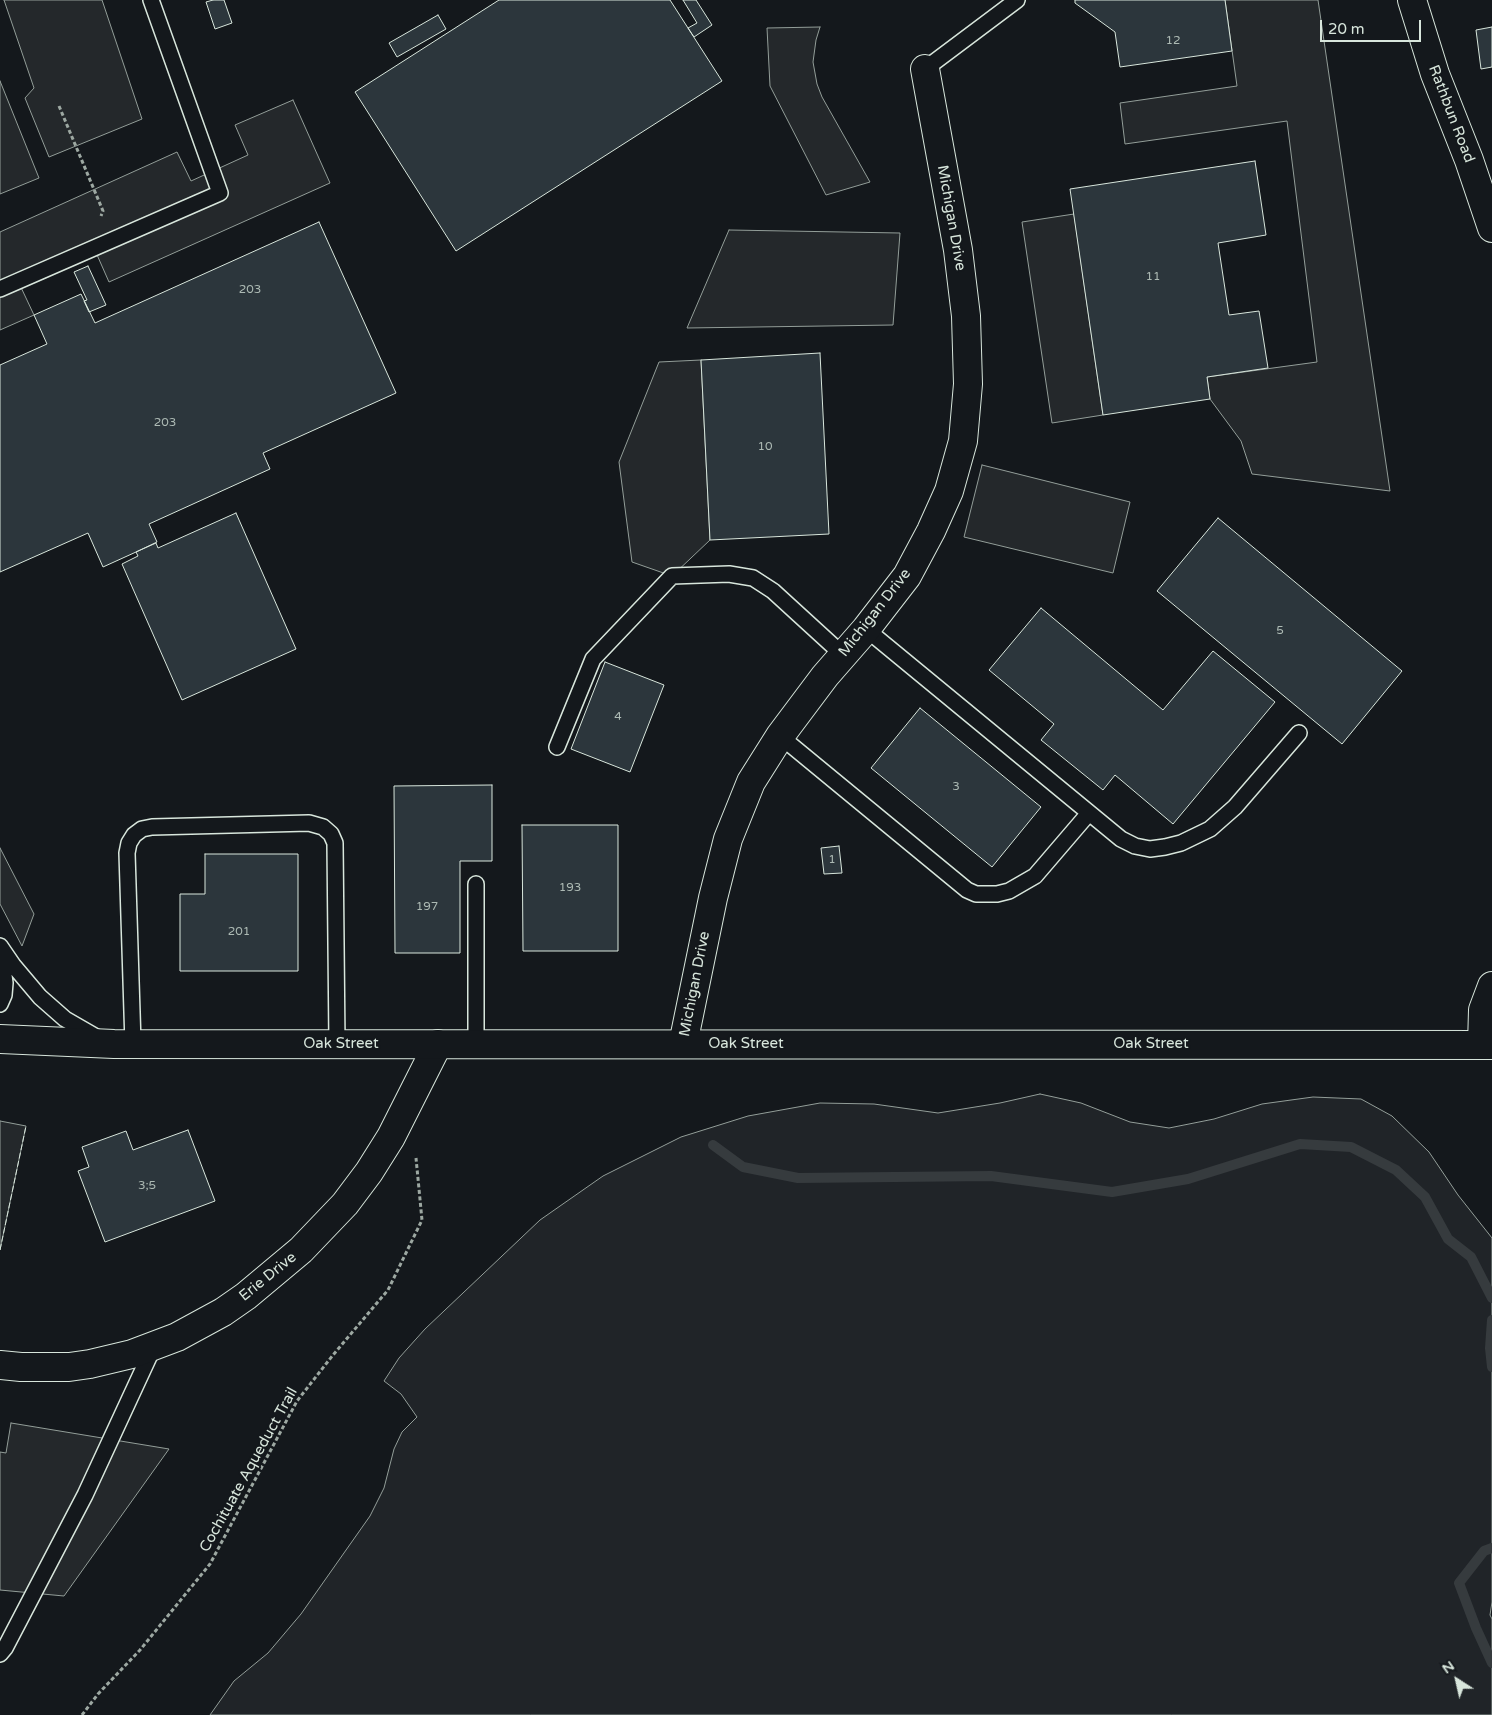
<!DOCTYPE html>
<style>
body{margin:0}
#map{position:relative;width:1492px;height:1715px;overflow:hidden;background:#14181c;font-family:"Varela Round",sans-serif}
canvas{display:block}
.north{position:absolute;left:1432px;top:1655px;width:50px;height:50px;-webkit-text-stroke:4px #14181c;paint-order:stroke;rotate:325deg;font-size:14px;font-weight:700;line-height:20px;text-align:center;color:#d8e6dc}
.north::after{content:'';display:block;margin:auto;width:18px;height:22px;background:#d8e6dc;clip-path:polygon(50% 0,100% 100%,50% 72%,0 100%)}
.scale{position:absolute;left:1320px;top:20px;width:101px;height:22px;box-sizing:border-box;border:2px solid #d8e6dc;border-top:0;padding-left:6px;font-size:15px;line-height:18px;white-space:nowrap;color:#d8e6dc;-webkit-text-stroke:4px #14181c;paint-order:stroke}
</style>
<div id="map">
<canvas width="1492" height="1715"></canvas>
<div class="north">N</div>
<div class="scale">20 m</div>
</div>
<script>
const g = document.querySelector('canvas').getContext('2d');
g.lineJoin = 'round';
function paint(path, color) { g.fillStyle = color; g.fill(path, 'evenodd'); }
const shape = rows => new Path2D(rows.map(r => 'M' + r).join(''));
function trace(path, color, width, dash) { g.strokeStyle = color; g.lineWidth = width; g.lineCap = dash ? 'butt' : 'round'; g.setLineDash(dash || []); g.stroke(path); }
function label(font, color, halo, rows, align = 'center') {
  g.font = font + ' "Varela Round",sans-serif'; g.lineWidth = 4; g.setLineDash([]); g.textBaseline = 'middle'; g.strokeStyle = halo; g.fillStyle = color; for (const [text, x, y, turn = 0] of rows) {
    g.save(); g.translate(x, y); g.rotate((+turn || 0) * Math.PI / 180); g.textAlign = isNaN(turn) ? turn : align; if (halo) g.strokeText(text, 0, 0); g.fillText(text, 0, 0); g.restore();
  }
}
const green = shape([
 [1040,1094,1081,1103,1130,1122,1169,1128,1214,1119,1262,1104,1313,1097,1361,1099,1392,1116,1429,1152,1458,1195,1492,1238,1492,1602,1490,1615,1492,1619,1492,1715,210,1715,234,1681,268,1653,301,1614,370,1516,384,1488,394,1449,402,1432,417,1417,401,1394,384,1381,399,1358,425,1329,540,1220,603,1176,681,1137,748,1116,820,1103,874,1104,938,1113,1000,1103,1040,1094]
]);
paint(green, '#202428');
trace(green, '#939e99', 1);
const parking = shape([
 [4,0,102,0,142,119,49,157,25,98,34,88,4,0],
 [1225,0,1318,0,1390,491,1252,474,1241,441,1210,399,1207,377,1317,362,1287,121,1125,144,1120,103,1237,86,1225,0],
 [820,27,816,40,813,62,817,84,822,97,870,182,826,195,770,86,767,28,820,27],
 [0,81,39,178,0,194,0,81],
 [293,100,330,183,109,282,94,248,18,281,34,315,0,330,0,232,177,152,191,181,248,155,235,125,293,100],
 [1074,214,1103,415,1052,423,1022,222,1074,214],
 [729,230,900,233,893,325,687,328,729,230],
 [701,360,710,540,672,576,632,562,619,462,659,362,701,360],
 [982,465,1130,502,1113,573,964,537,982,465],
 [0,848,34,914,22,946,0,904,0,848],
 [0,1121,26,1126,0,1250,0,1121],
 [11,1423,169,1449,64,1596,0,1590,0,1452,6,1453,11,1423]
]);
paint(parking, '#24282b');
trace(parking, '#939e99', 1);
trace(shape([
 [713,1145,743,1167,798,1178,991,1176,1112,1192,1188,1179,1300,1144,1351,1147,1396,1170,1425,1197,1448,1239,1471,1257,1492,1298],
 [1492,1320,1490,1348,1492,1367],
 [1492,1548,1484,1551,1459,1583,1476,1628,1492,1663]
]), '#363b3e', 10);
const building = shape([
 [213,0,224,0,232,23,215,29,206,2,213,0],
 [499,0,670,0,722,81,456,251,355,92,499,0],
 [683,0,696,0,712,25,694,37,688,28,697,23,683,0],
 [1075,0,1225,0,1232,51,1120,67,1115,32,1075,3,1075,0],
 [438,15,446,29,397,57,389,43,438,15],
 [1492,27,1492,67,1481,69,1476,30,1492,27],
 [1255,161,1266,235,1218,243,1229,315,1259,311,1268,368,1207,377,1210,399,1103,415,1070,189,1255,161],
 [319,222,396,393,263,453,270,469,149,524,157,542,136,552,103,567,88,533,0,572,0,365,47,344,34,315,81,294,95,323,319,222],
 [88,266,106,305,89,312,84,301,87,300,74,272,88,266],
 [820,353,829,534,710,540,701,360,820,353],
 [236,513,296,649,182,700,122,564,138,556,136,552,156,543,158,548,236,513],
 [1218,518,1402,671,1342,744,1157,591,1218,518],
 [1041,608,1163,710,1213,651,1275,702,1173,824,1115,775,1103,790,1041,740,1054,724,989,670,1041,608],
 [605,662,664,685,630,772,571,749,605,662],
 [920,708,1041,807,992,867,871,768,920,708],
 [492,785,492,861,460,861,460,953,395,953,394,786,492,785],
 [522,825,618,825,618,951,523,951,522,825],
 [839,846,842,873,824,874,821,848,839,846],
 [205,854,298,854,298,971,180,971,180,894,205,894,205,854],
 [188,1130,215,1201,105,1242,78,1171,89,1167,82,1147,126,1131,133,1150,188,1130]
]);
paint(building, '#2c363c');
trace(building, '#d8e6dc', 1);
const service = shape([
 [925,69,1017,0],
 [0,289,220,193,151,0],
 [866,629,1121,839,1135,846,1150,849,1165,847,1181,843,1210,829,1235,807,1299,733],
 [780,736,967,890,976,894,997,894,1009,891,1035,876,1089,813],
 [557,747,593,659,672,576,729,574,753,578,773,591,843,655],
 [476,884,476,1044],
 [0,946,13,965,40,997,65,1019,98,1038],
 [0,1004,4,995,5,983,1,952],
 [133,1044,127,853,129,843,134,835,142,829,152,827,309,823,323,827,331,834,335,843,337,1044],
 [0,1654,5,1648,85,1495,154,1346]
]);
const minor = shape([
 [1412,0,1435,74,1469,160,1492,228],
 [683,1044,713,898,728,839,751,782,780,736,825,676,866,629,907,576,931,531,949,491,963,441,968,384,966,316,958,250,925,69],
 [1482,1045,1483,1010,1492,986],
 [0,1365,21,1367,69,1367,90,1364,132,1354,177,1337,223,1312,246,1296,301,1250,345,1204,369,1172,391,1137,438,1044]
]);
const secondary = shape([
 [0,1039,114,1044,1492,1045]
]);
trace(service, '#d8e6dc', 18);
trace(minor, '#d8e6dc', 30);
trace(secondary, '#d8e6dc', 30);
trace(shape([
 [59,106,103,211,101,216],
 [82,1715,98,1694,140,1650,210,1564,297,1401,333,1355,388,1290,422,1220,416,1158]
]), '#9da8a2', 3, [4, 2.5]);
trace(service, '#14181c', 15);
trace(minor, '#14181c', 28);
trace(secondary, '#14181c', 28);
trace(shape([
 [0,1250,26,1126]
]), '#d8e6dc', 1, [6, 2.5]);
label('12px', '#adbab4', null, [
 ["12",1173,41],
 ["11",1153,277],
 ["203",250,290],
 ["203",165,423],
 ["10",765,447],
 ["5",1280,631],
 ["4",618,717],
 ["3",956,787],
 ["1",832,860],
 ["193",570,888],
 ["197",427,907],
 ["201",239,932],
 ["3;5",147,1186]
]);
label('15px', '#d8e6dc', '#14181c', [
 ["Rathbun Road",1451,114,69],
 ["Michigan Drive",951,218,80],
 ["Michigan Drive",875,613,-52],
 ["Michigan Drive",695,984,-79],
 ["Oak Street",341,1044],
 ["Oak Street",746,1044],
 ["Oak Street",1151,1044],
 ["Erie Drive",268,1277,-39],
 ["Cochituate Aqueduct Trail",249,1470,-61]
]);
</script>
